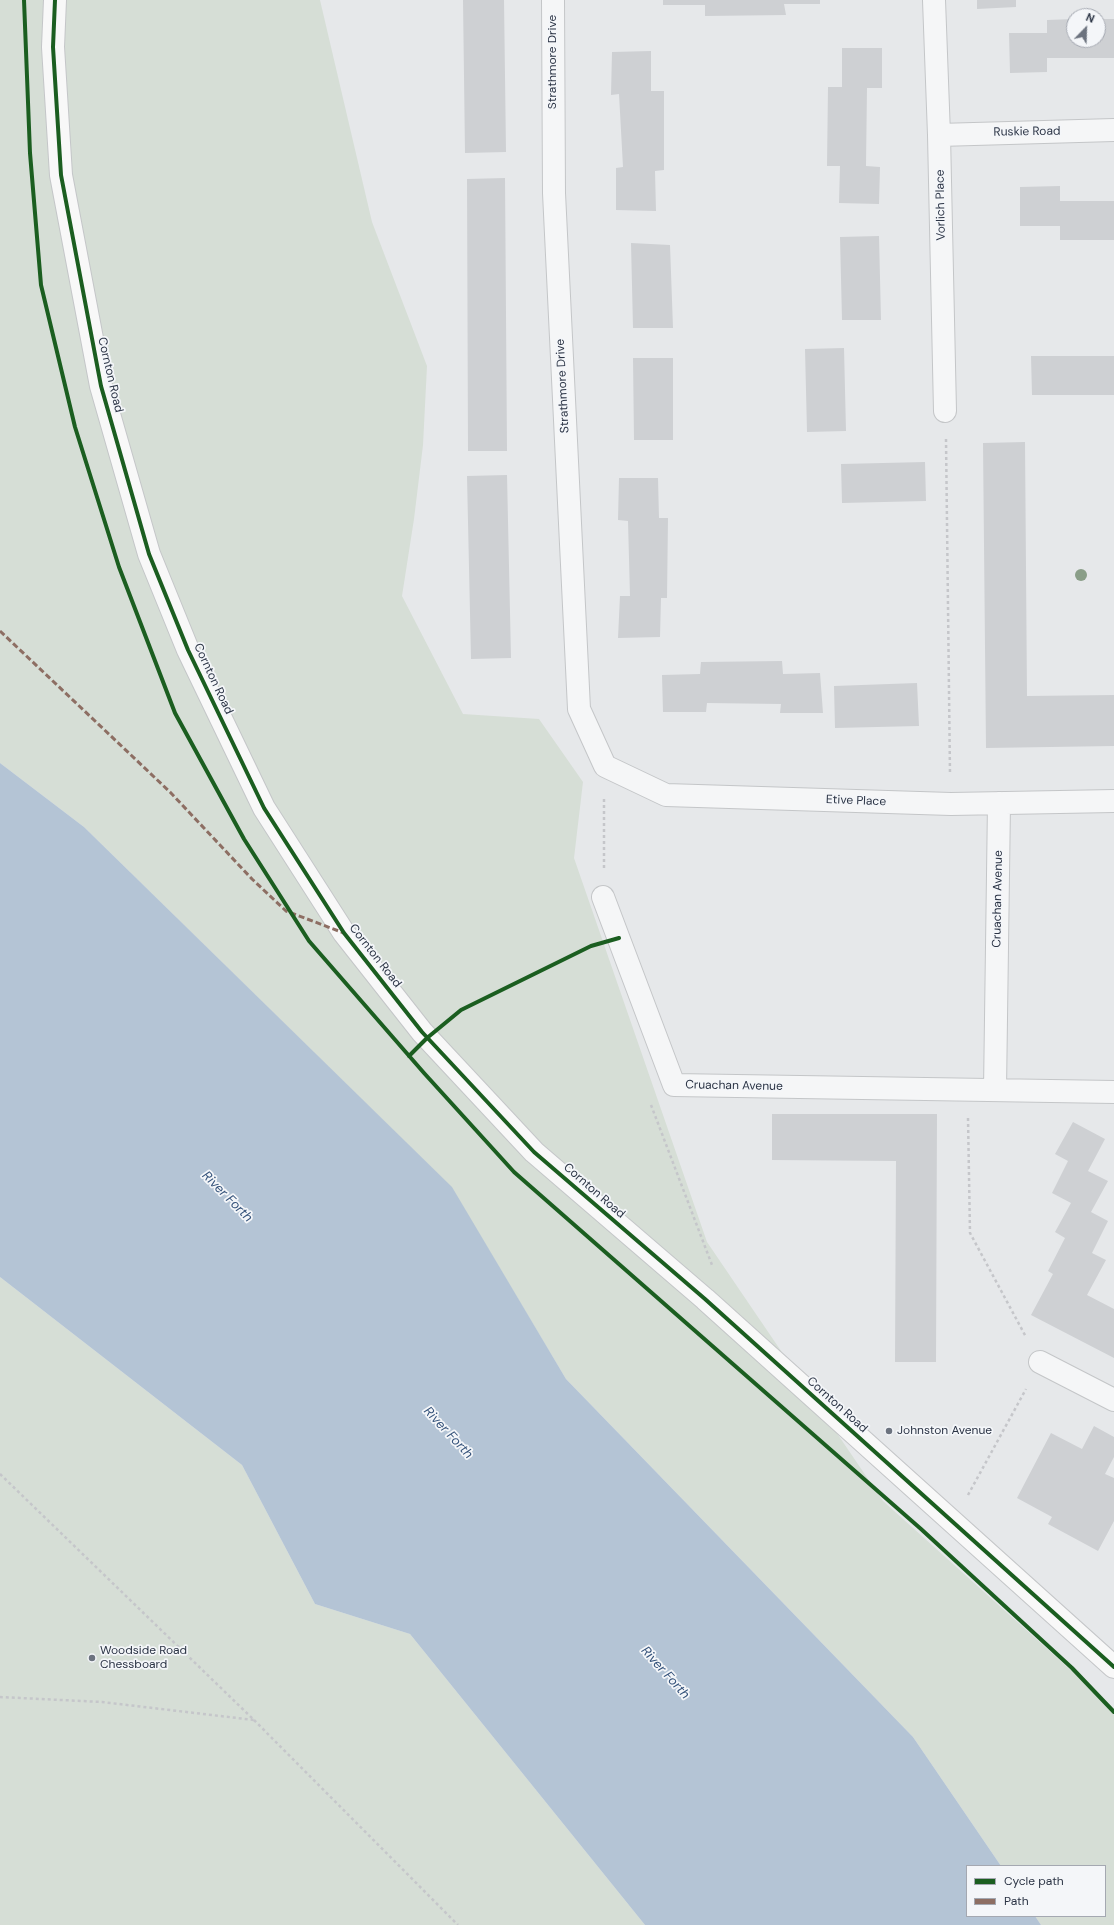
<!DOCTYPE html>
<style>
body{margin:0}
#map{position:relative;width:1114px;height:1925px;overflow:hidden;background:#e6e8ea;font-family:"DM Sans",sans-serif}
canvas{display:block}
.legend{position:absolute;left:966px;top:1865px;width:140px;height:52px;box-sizing:border-box;background:#f4f6f9;border:1px solid #a4a8b1;margin:0;padding:5px 7px;list-style:none;font-size:12px;color:#2b3445}
.legend li{display:flex;align-items:center;gap:8px;height:20px}
.legend b{width:20px;border:1px solid #a4a8b1}
.north{position:absolute;left:1066px;top:8px;width:40px;height:40px;box-sizing:border-box;background:#f4f6f9;border:1px solid #a4a8b1;border-radius:50%;rotate:23deg;font-size:11px;font-weight:700;line-height:16px;text-align:center;color:#2b3445}
.north::after{content:'';display:block;margin:auto;width:14px;height:18px;background:#6c737f;clip-path:polygon(50% 0,100% 100%,50% 72%,0 100%)}
</style>
<div id="map">
<canvas width="1114" height="1925"></canvas>
<ul class="legend">
<li><b style="height:5px;background:#1b5e20"></b>Cycle path</li>
<li><b style="height:5px;background:#8d6e63"></b>Path</li>
</ul>
<div class="north">N</div>
</div>
<script>
const g = document.querySelector('canvas').getContext('2d');
g.lineJoin = 'round';
function paint(path, color) { g.fillStyle = color; g.fill(path, 'evenodd'); }
const shape = rows => new Path2D(rows.map(r => 'M' + r).join(''));
function trace(path, color, width, dash) { g.strokeStyle = color; g.lineWidth = width; g.lineCap = dash ? 'butt' : 'round'; g.setLineDash(dash || []); g.stroke(path); }
function label(font, color, halo, rows, align = 'center') {
  g.font = font + ' "DM Sans",sans-serif'; g.lineWidth = 3.5; g.setLineDash([]); g.textBaseline = 'middle'; g.strokeStyle = halo; g.fillStyle = color; for (const [text, x, y, turn = 0] of rows) {
    g.save(); g.translate(x, y); g.rotate((+turn || 0) * Math.PI / 180); g.textAlign = isNaN(turn) ? turn : align; if (halo) g.strokeText(text, 0, 0); g.fillText(text, 0, 0); g.restore();
  }
}
paint(shape([
 [0,0,320,0,372,222,427,366,423,445,414,519,402,596,463,714,539,719,583,782,574,858,707,1242,883,1501,1114,1709,1114,1925,1041,1925,1035,1916,1105,1916,1105,1866,1001,1866,913,1737,566,1379,451,1187,84,827,0,763],
 [0,1277,242,1465,315,1604,410,1634,645,1925,0,1925]
]), '#d6ded6');
paint(shape([
 [0,763,84,827,452,1187,566,1379,913,1737,1001,1866,967,1866,967,1916,1035,1916,1041,1925,645,1925,410,1634,315,1604,242,1465,0,1277]
]), '#b4c4d5');
paint(shape([
 [463,0,504,0,506,152,465,153],
 [663,0,820,0,820,4,784,4,786,15,705,16,705,5,663,5],
 [977,0,1016,0,1016,7,977,9],
 [1074,19,1074,40,1098,40,1098,19,1114,19,1114,58,1047,58,1047,72,1010,73,1009,33,1047,33,1047,20],
 [842,48,882,48,882,88,867,88,866,166,880,167,879,204,839,203,840,166,827,166,828,87,842,87],
 [651,51,651,91,664,91,664,170,655,171,656,211,616,210,616,168,623,167,619,94,611,95,612,52],
 [505,178,507,451,468,451,467,179],
 [1060,186,1060,201,1114,201,1114,240,1060,240,1060,226,1020,226,1020,187],
 [879,236,881,320,842,320,840,237],
 [631,243,670,245,673,328,633,328],
 [844,348,846,431,807,432,805,349],
 [1031,356,1114,356,1114,395,1032,395],
 [633,358,673,358,673,440,634,440],
 [1025,442,1027,696,1114,695,1114,746,986,748,983,443],
 [925,462,926,501,842,503,841,464],
 [507,475,511,658,471,659,467,476],
 [619,478,658,478,659,518,668,518,667,598,661,598,660,637,618,638,620,596,630,596,628,521,618,520],
 [782,661,783,674,820,673,823,713,780,713,781,704,707,703,706,712,663,712,662,675,700,674,701,662],
 [917,683,919,726,835,728,834,686],
 [772,1114,937,1114,936,1362,895,1362,896,1161,772,1160],
 [1073,1122,1105,1139,1088,1171,1108,1181,1091,1212,1108,1221,1092,1253,1106,1260,1087,1295,1114,1309,1114,1358,1031,1315,1053,1274,1048,1271,1065,1238,1055,1232,1071,1203,1052,1193,1068,1161,1055,1154],
 [1094,1426,1114,1437,1114,1457,1105,1474,1114,1478,1114,1521,1098,1551,1048,1524,1052,1517,1017,1498,1051,1433,1082,1449]
]), '#ced0d3');
const minor = shape([
 [553,0,554,193,579,709,605,766,666,795,951,804,1114,801],
 [934,0,939,135,945,411],
 [939,135,1114,130],
 [603,897,674,1085,1114,1092],
 [995,1090,999,803],
 [1040,1362,1114,1400]
]);
const secondary = shape([
 [55,0,53,47,61,175,101,386,149,554,188,650,264,808,344,933,422,1032,534,1152,705,1299,1114,1667]
]);
trace(minor, '#c4c6c8', 24);
trace(secondary, '#c4c6c8', 24);
trace(shape([
 [946,439,950,774],
 [604,868,604,799],
 [651,1105,712,1265],
 [968,1118,970,1233,1026,1337],
 [0,1474,254,1720,102,1702,0,1697],
 [968,1495,1026,1389],
 [254,1720,458,1925]
]), '#c5c6ca', 2.5, [3, 3]);
trace(minor, '#f5f6f7', 22);
trace(secondary, '#f8f8f8', 22);
trace(shape([
 [0,631,170,792,252,879,286,911,344,933]
]), '#8d6e63', 3, [6, 3]);
trace(shape([
 [24,0,30,153,41,285,75,427,119,567,175,713,244,839,309,941,424,1073,514,1172,921,1529,1072,1668,1114,1712],
 [55,0,53,47,61,175,101,386,149,554,188,650,264,808,344,933,422,1032,534,1152,705,1299,1114,1667],
 [409,1056,427,1038,461,1010,591,946,619,938]
]), '#1b5e20', 4);
g.fillStyle = '#8a9e88';
for (const [x, y] of [
 [1081,575]
]) { g.beginPath(); g.arc(x, y, 6, 0, 2 * Math.PI); g.fill(); }
for (const [x, y, r, color] of [
 [889,1431,4,"#6c737f"],
 [92,1658,4,"#6c737f"]
]) { const dot = new Path2D(); dot.arc(x, y, r, 0, 2 * Math.PI); g.fillStyle = color; g.fill(dot); trace(dot, '#f4f6f9', 1.5); }
label('12px', '#2b3445', '#f4f6f9', [
 ["Strathmore Drive",553,62,-90],
 ["Ruskie Road",1027,132,-1],
 ["Vorlich Place",941,205,-91],
 ["Cornton Road",110,375,77],
 ["Strathmore Drive",563,386,-93],
 ["Cornton Road",213,679,65],
 ["Etive Place",856,801,2],
 ["Cruachan Avenue",998,899,-89],
 ["Cornton Road",375,956,52],
 ["Cruachan Avenue",734,1086,1],
 ["Cornton Road",594,1191,41],
 ["Cornton Road",837,1405,42]
]);
label('12px', '#2b3445', '#f4f6f9', [
 ["Johnston Avenue",897,1431],
 ["Woodside Road",100,1651],
 ["Chessboard",100,1665]
], 'left');
label('italic 13px', '#34527a', '#f4f6f9', [
 ["River Forth",227,1197,45],
 ["River Forth",448,1433,47],
 ["River Forth",665,1673,48]
]);
</script>
